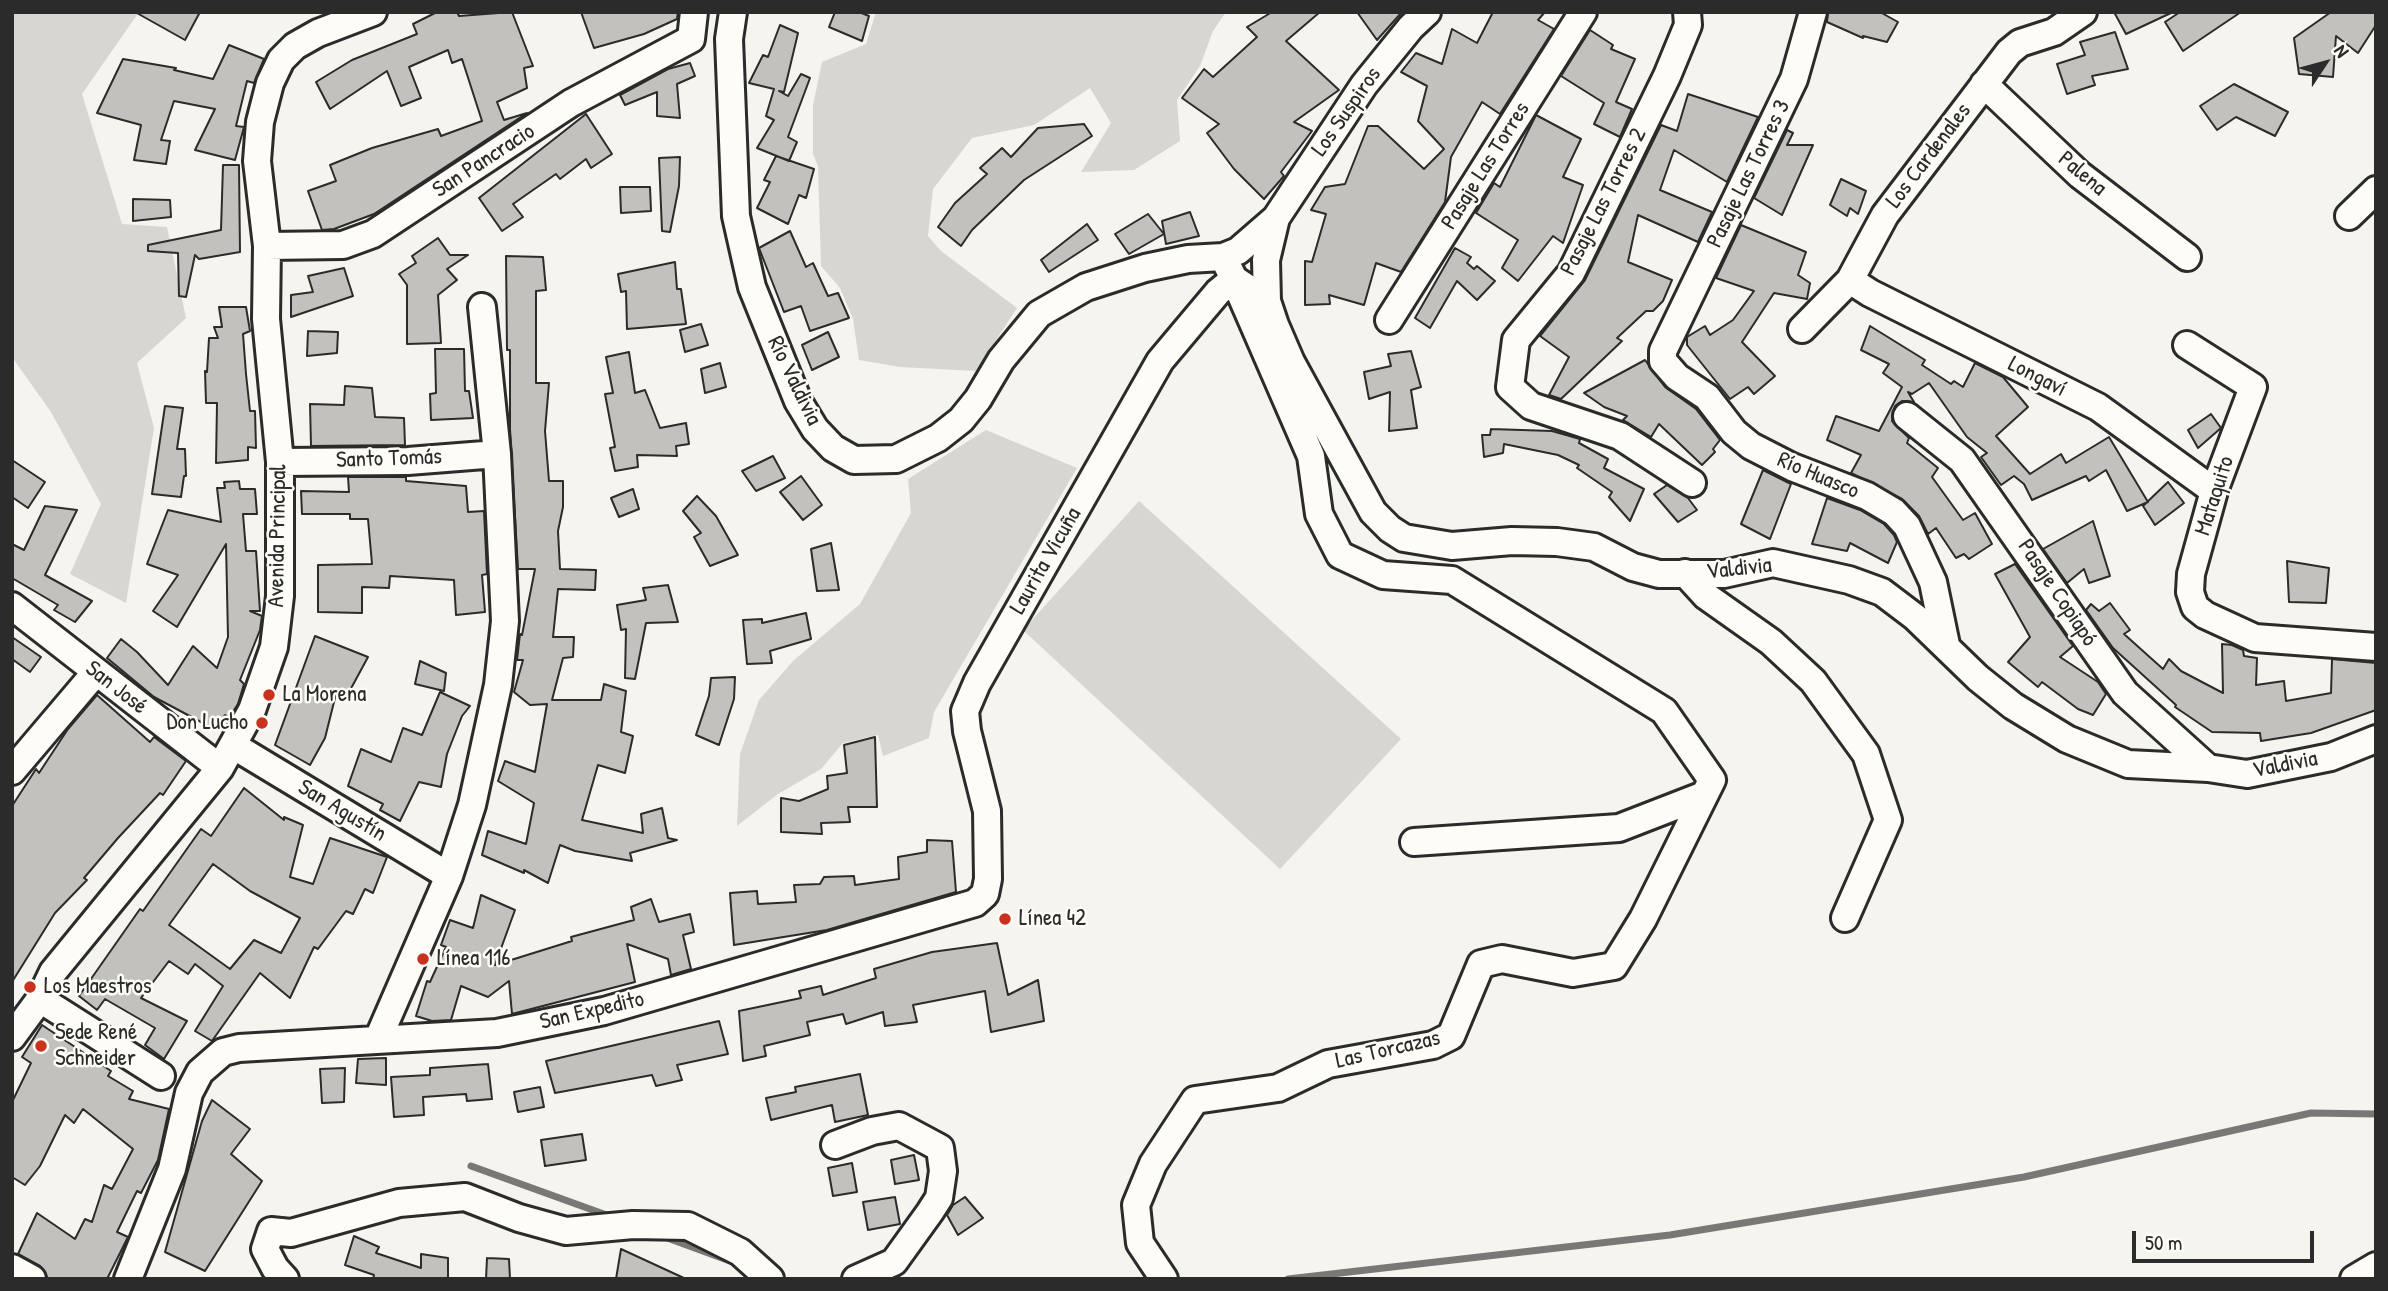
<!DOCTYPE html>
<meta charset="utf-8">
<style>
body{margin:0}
#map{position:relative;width:2388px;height:1291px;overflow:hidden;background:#f5f4ef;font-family:"Patrick Hand",sans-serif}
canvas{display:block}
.frame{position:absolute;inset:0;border:14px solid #2b2b2b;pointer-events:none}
.north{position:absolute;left:2290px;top:28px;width:70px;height:70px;-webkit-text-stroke:5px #fdfcf7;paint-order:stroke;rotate:54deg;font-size:19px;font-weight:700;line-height:28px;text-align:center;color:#2b2b2b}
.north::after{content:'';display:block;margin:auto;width:24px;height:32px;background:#2b2b2b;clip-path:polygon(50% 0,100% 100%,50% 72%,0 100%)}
.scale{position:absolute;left:2132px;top:1231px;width:182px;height:32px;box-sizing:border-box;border:4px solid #2b2b2b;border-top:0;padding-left:9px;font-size:21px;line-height:24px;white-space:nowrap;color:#2b2b2b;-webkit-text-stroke:5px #fdfcf7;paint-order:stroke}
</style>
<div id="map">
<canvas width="2388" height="1291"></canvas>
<div class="frame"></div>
<div class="north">N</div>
<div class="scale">50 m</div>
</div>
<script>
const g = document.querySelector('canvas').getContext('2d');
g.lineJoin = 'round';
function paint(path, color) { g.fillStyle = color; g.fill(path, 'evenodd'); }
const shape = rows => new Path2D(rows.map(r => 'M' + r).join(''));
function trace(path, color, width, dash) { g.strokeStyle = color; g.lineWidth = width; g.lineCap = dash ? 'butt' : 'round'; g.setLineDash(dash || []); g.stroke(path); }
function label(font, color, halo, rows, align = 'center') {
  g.font = font + ' "Patrick Hand",sans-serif'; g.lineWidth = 5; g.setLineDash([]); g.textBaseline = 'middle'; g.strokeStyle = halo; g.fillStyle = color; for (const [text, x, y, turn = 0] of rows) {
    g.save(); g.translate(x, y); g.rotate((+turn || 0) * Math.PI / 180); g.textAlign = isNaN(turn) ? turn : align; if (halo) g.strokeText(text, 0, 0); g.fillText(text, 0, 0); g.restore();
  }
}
paint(shape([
 [12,12,139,12,82,94,122,224,167,227,186,318,137,363,154,428,126,603,70,574,101,504,51,412,12,357],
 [876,12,1226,12,1213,31,1200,66,1177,100,1180,141,1134,170,1081,172,1111,123,1090,88,1034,125,972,138,933,189,928,236,941,251,1017,308,976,371,900,367,859,360,853,319,840,288,821,266,818,166,813,154,813,105,822,62,866,44],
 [986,430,1077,468,934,712,929,738,883,756,878,735,843,743,821,769,778,794,737,826,740,754,759,700,793,661,860,604,911,513,908,479],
 [1139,501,1401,739,1280,869,1023,630]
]), '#d7d6d2');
trace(shape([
 [471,1166,612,1217],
 [662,1236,730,1261],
 [1288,1279,1670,1235,2024,1177,2311,1113,2376,1114]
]), '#797877', 7);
const building = shape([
 [135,12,200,12,185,40,135,12],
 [437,12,457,12,459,16,512,12,533,66,524,68,527,88,497,102,504,120,527,113,374,214,334,229,322,230,308,191,336,181,330,165,372,148,438,129,441,136,482,121,462,59,452,63,448,50,409,67,421,98,401,106,387,71,330,109,316,82,352,60,417,34,413,24,437,12],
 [581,12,678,12,677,19,644,34,594,48,581,12],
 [835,12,859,12,869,16,862,41,829,27,835,12],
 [1272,12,1320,12,1286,41,1339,90,1294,122,1312,131,1281,172,1284,176,1264,199,1234,169,1207,133,1219,124,1182,98,1204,69,1213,77,1257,37,1247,27,1272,12],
 [1357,12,1402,12,1377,40,1357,12],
 [1493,12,1545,12,1538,20,1554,29,1500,114,1482,102,1451,157,1445,202,1401,272,1376,263,1364,305,1329,295,1330,304,1305,305,1305,261,1312,262,1326,214,1311,210,1325,187,1345,184,1368,126,1378,126,1424,169,1444,149,1418,121,1427,86,1401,72,1416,53,1442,64,1452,29,1477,43,1493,12],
 [1828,12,1880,12,1898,22,1887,42,1863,36,1863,38,1827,22,1828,12],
 [2114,12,2173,12,2126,34,2114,12],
 [2180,12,2241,12,2183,51,2165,22,2180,12],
 [2331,12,2376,12,2376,25,2358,53,2336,36,2333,77,2299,74,2294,38,2331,12],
 [780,25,798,33,784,92,779,91,788,96,801,74,810,78,788,137,797,142,789,161,757,148,774,120,766,116,774,89,749,83,763,55,768,57,780,25],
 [1590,30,1613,45,1611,49,1635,59,1616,102,1632,109,1620,137,1594,124,1604,103,1561,76,1590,30],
 [2115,32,2128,69,2092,76,2095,85,2067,94,2057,64,2085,55,2080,42,2115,32],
 [229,45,264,59,254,83,247,81,236,126,244,127,235,160,195,150,215,109,174,101,161,140,170,141,166,164,134,160,141,125,97,113,123,59,176,68,174,70,213,79,229,45],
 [690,63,695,76,677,84,680,118,657,116,657,92,625,105,620,95,668,69,690,63],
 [2234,84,2288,112,2275,136,2236,117,2217,130,2200,106,2234,84],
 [1688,94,1758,117,1727,182,1674,150,1660,190,1712,212,1698,242,1638,215,1628,262,1672,280,1663,301,1653,311,1646,311,1617,338,1622,341,1561,399,1549,395,1569,357,1540,336,1585,280,1661,125,1677,131,1688,94],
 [586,114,612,154,591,168,586,159,560,179,556,174,513,204,523,217,502,231,479,198,586,114],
 [1536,115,1581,139,1563,177,1583,185,1563,243,1553,236,1518,281,1502,268,1518,240,1476,213,1494,183,1500,187,1536,115],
 [1084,124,1092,136,1024,180,972,230,961,246,938,227,955,203,987,174,980,168,1002,148,1011,157,1038,128,1084,124],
 [1787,130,1793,133,1787,145,1813,145,1782,215,1754,198,1787,130],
 [776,156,814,169,806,198,799,195,788,224,757,208,770,182,764,180,776,156],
 [680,157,679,186,670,232,662,231,659,158,680,157],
 [223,165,239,165,240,252,199,259,195,255,186,297,179,296,178,253,148,251,148,245,221,230,223,165],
 [1841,179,1866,191,1858,214,1850,208,1847,216,1830,205,1841,179],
 [620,187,650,187,651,211,621,213,620,187],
 [133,199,170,200,171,217,133,221,133,199],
 [1190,212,1199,236,1166,244,1162,221,1190,212],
 [1148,214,1164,234,1129,254,1115,234,1148,214],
 [1087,224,1098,240,1049,272,1041,260,1087,224],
 [1741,225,1806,252,1798,275,1810,283,1807,299,1774,293,1742,342,1775,376,1754,394,1748,387,1730,399,1687,345,1687,337,1705,326,1710,335,1733,320,1754,291,1716,278,1741,225],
 [790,231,806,267,813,263,828,296,838,293,849,318,810,331,801,306,784,312,759,248,790,231],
 [438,238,450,255,468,255,447,269,457,280,438,295,441,343,407,344,407,285,399,274,416,263,412,256,438,238],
 [1455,248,1471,257,1467,263,1474,269,1477,266,1495,281,1477,300,1457,281,1430,328,1415,318,1455,248],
 [506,256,543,257,546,290,536,291,536,383,549,383,545,431,549,481,563,481,563,507,558,531,560,569,596,570,595,590,558,589,553,637,574,637,573,657,563,658,552,700,601,700,604,684,626,691,621,732,633,736,625,773,598,765,582,820,643,833,641,814,662,808,668,838,677,840,630,853,632,861,575,851,560,845,548,883,524,870,524,873,482,855,488,831,526,844,534,803,498,781,505,761,535,772,547,704,530,705,514,692,523,660,517,660,520,634,522,635,535,569,518,569,510,429,510,350,507,350,506,256],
 [675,262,677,289,681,289,686,324,627,329,626,291,621,292,618,274,675,262],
 [344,268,353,296,291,317,291,295,313,292,308,276,344,268],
 [219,307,246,307,250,331,243,334,246,374,250,411,255,411,256,448,248,447,248,460,216,463,217,403,206,403,205,371,207,372,209,338,218,338,214,327,222,327,219,307],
 [701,324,708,345,685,352,680,330,701,324],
 [1870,326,1925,360,1922,365,1951,384,1954,381,1963,387,1975,363,2003,377,2028,407,1996,436,2030,474,2061,454,2066,463,2109,437,2148,502,2127,511,2106,470,2089,481,2086,476,2032,500,2024,484,2014,476,2001,485,1981,457,1987,453,1967,437,1929,383,1912,394,1908,392,1914,402,1902,401,1895,406,1892,421,1909,438,1907,443,1938,468,1932,477,1963,520,1975,513,1992,544,1969,559,1964,554,1956,558,1936,528,1928,534,1919,516,1902,499,1851,473,1861,455,1827,440,1836,416,1879,431,1902,387,1883,373,1889,364,1861,350,1870,326],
 [308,331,338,332,337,353,307,356,308,331],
 [828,332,839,357,812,370,802,345,828,332],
 [435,349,464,349,465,391,469,391,473,418,431,420,430,394,436,393,435,349],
 [1411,351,1421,387,1411,390,1417,428,1389,431,1390,392,1369,399,1364,372,1391,366,1388,354,1411,351],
 [629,352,635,393,645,390,660,428,686,423,689,444,676,446,677,456,637,455,638,467,615,471,610,448,615,447,605,394,613,393,606,357,629,352],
 [1645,360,1665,387,1696,409,1720,440,1713,449,1715,452,1702,465,1659,424,1651,437,1623,420,1627,416,1604,407,1584,393,1645,360],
 [720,363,726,387,705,393,701,369,720,363],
 [345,386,372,388,375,417,404,418,405,445,311,446,310,404,344,405,345,386],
 [165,406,183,408,177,449,185,449,186,476,184,476,181,497,152,494,165,406],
 [2211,414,2221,428,2198,448,2188,430,2211,414],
 [1491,429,1552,431,1580,439,1579,443,1608,459,1604,468,1644,489,1630,521,1609,497,1612,492,1577,468,1579,465,1558,455,1504,444,1503,453,1484,457,1482,435,1490,435,1491,429],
 [773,456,785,478,756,491,742,471,773,456],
 [12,460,45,482,28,508,12,497,12,460],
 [1763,470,1791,484,1770,539,1741,524,1763,470],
 [801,476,822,505,803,520,780,492,801,476],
 [348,477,406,477,406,481,466,486,468,512,484,511,487,574,482,575,485,612,456,615,454,580,390,576,389,588,362,587,362,613,318,612,318,565,372,564,368,519,350,519,350,514,302,514,301,491,349,492,348,477],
 [239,481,240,489,255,489,257,514,243,514,246,551,256,551,260,611,250,611,262,616,260,630,240,680,244,684,238,704,229,718,225,715,216,730,154,697,107,658,121,639,137,652,168,685,193,646,217,668,228,637,226,544,177,627,153,611,178,575,147,564,168,510,221,522,217,488,225,488,224,482,239,481],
 [2168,482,2184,503,2155,525,2143,506,2168,482],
 [1667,485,1688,498,1697,510,1678,522,1654,494,1667,485],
 [633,489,639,509,619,517,611,498,633,489],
 [697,496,716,516,738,555,710,566,694,537,701,533,683,511,697,496],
 [1827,498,1860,510,1884,524,1894,535,1897,542,1888,563,1850,543,1847,551,1812,544,1827,498],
 [45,506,77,510,45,575,92,601,75,622,54,610,58,605,12,578,12,544,24,550,45,506],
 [2093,521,2110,576,2089,583,2084,569,2067,583,2043,549,2093,521],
 [831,543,839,590,817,591,811,549,831,543],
 [2287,561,2329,568,2326,603,2289,602,2287,561],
 [2015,564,2073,646,2060,657,2098,682,2106,694,2093,715,2078,709,2042,682,2038,687,2008,662,2030,637,1995,574,2015,564],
 [668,585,678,622,646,623,635,679,625,678,626,629,621,630,617,605,646,600,643,588,668,585],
 [2110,603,2130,630,2124,634,2163,669,2169,659,2181,671,2223,693,2222,644,2232,645,2243,650,2244,656,2257,658,2256,685,2284,681,2286,701,2331,693,2332,659,2376,663,2376,710,2311,733,2261,741,2260,733,2212,732,2175,707,2176,705,2113,648,2086,610,2091,604,2099,611,2110,603],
 [806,613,811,639,770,651,772,663,747,664,743,620,762,619,762,623,806,613],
 [315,636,368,657,348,694,337,690,325,738,310,765,275,745,315,636],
 [12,637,41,657,30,672,12,659,12,637],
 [420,661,446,673,444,691,415,684,420,661],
 [735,677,734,699,719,745,696,735,709,696,711,678,735,677],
 [440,692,470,706,462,716,447,754,441,787,419,782,400,821,380,810,383,804,348,786,361,749,391,762,403,728,422,735,440,692],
 [97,695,150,742,154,737,186,761,163,795,160,793,118,838,84,878,87,880,55,913,12,982,12,806,36,769,39,773,68,729,97,695],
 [875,737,877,807,848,807,850,822,821,823,822,834,781,832,781,798,799,801,828,789,827,776,847,773,844,745,875,737],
 [244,788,284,820,284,817,303,825,290,877,313,884,330,838,387,857,373,893,365,889,353,914,346,911,318,949,314,947,290,998,260,973,212,1041,195,1031,223,986,195,964,188,974,169,961,141,998,187,1021,164,1059,145,1045,155,1028,105,999,97,1010,79,996,140,909,143,911,201,829,211,836,244,788],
 [213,864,250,891,300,918,281,953,254,940,230,969,169,925,213,864],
 [927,840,952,841,956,892,827,930,734,945,730,893,757,891,758,904,796,902,794,885,820,884,824,877,854,876,855,885,899,879,898,857,927,852,927,840],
 [481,895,515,910,495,965,572,941,571,937,634,920,631,907,651,899,659,922,690,914,694,932,683,935,691,969,671,975,668,959,627,944,635,982,512,1014,509,981,488,997,461,986,451,1020,432,1021,416,1016,427,981,430,982,446,947,441,945,450,920,473,928,481,895],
 [997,943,1008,995,1038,980,1044,1021,991,1032,985,991,913,1005,917,1022,885,1026,883,1012,846,1024,843,1014,807,1022,810,1035,764,1046,766,1056,743,1061,739,1011,801,998,799,991,821,986,823,995,876,978,874,969,932,952,997,943],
 [719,1021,728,1054,677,1065,682,1080,656,1086,652,1075,555,1093,546,1061,719,1021],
 [42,1025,111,1071,108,1076,133,1091,129,1099,169,1109,158,1160,141,1193,137,1191,117,1232,128,1237,107,1279,48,1279,40,1266,18,1254,37,1213,75,1239,85,1219,92,1222,104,1185,112,1189,133,1149,83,1109,74,1123,65,1115,40,1166,25,1185,12,1177,12,1102,31,1063,22,1057,42,1025],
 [386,1058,386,1085,356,1083,358,1059,386,1058],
 [488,1064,492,1099,467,1101,466,1094,423,1097,424,1115,394,1117,391,1077,430,1075,430,1068,488,1064],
 [345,1068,344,1102,322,1103,320,1069,345,1068],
 [860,1074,868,1115,835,1122,832,1105,771,1120,766,1098,796,1092,795,1087,860,1074],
 [540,1087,544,1107,518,1112,514,1092,540,1087],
 [212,1100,250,1129,231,1154,262,1181,205,1271,165,1252,202,1121,212,1100],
 [582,1134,586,1160,545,1166,541,1140,582,1134],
 [914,1155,919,1180,895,1184,891,1160,914,1155],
 [852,1163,857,1192,833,1196,828,1168,852,1163],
 [895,1197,900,1224,868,1230,863,1202,895,1197],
 [965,1197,983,1218,958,1235,947,1215,953,1205,965,1197],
 [354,1236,379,1247,376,1253,421,1268,421,1254,448,1258,448,1279,373,1279,374,1275,345,1265,354,1236],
 [621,1249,686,1279,616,1279,621,1249],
 [487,1258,509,1259,510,1279,486,1279,487,1258]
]);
paint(building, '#c2c1be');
trace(building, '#2b2b2b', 2);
const minor = shape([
 [733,12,729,39,736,216,752,287,798,401,815,429,833,448,854,460,896,459,938,438,961,420,978,399,1001,360,1039,314,1086,287,1145,268,1188,259,1223,257,1234,279,1249,289],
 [1687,12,1688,25,1667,76,1571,273,1516,340,1510,387,1531,406,1620,436,1692,483],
 [1813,12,1794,79,1663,351,1663,361,1677,377,1707,397,1734,432,1751,446,1792,467,1867,496,1894,512,1907,526,1933,582,1946,645],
 [1984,84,2080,175,2187,257],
 [2349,216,2376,190],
 [1276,218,1266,260,1267,301,1275,325,1291,362,1373,512,1390,529,1404,538,1452,546,1512,541,1557,542,1594,547,1633,567,1659,574,1724,574,1773,563,1849,580,1882,592,1915,617,1978,678,2013,706,2067,739,2128,764,2208,768,2247,774,2331,757,2376,739],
 [267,246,343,245,373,234,571,103,691,39,694,12],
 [1223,257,1238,251,1276,218,1364,85,1411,27,1427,12],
 [1850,280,1870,293,2098,407,2214,491],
 [1389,320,1583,12],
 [1802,329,1850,280,1885,215,2009,52,2020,43,2054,32,2083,12],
 [2187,345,2253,387,2214,491,2191,574,2190,592,2195,607,2205,615,2255,638,2376,647],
 [1907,416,1962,460,2125,693,2208,768],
 [280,462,408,461,497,454],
 [1685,573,1706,596,1771,642,1813,681,1866,754,1888,820,1845,918],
 [12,606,220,768],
 [234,746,449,876],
 [12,771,96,672],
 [1414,842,1619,828,1704,795],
 [40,999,161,1076],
 [12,1037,40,999,53,972,220,768,252,710,274,647,280,596,280,462,266,319,267,246,257,161,260,122,270,83,281,60,295,46,318,33,373,12],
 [378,1039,449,876,472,805,498,685,505,621,497,454,482,307],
 [835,1145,872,1131,899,1126,940,1148,943,1171,939,1198,930,1212,894,1262,856,1279],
 [12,1268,32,1279],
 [128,1279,172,1169,189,1093,200,1072,223,1052,239,1048,497,1033,604,1011,975,903,985,894,988,879,987,811,967,731,965,711,977,683,1160,361,1218,292,1234,279,1311,456,1319,514,1340,555,1383,575,1452,580,1664,711,1712,780,1643,919,1614,966,1573,973,1502,959,1481,964,1451,1036,1433,1045,1328,1064,1278,1088,1195,1100,1153,1164,1136,1205,1140,1243,1164,1279],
 [285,1279,275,1268,265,1249,271,1231,291,1233,399,1203,465,1197,519,1218,566,1231,633,1225,688,1226,740,1252,770,1279],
 [2354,1279,2376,1266]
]);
trace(minor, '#2b2b2b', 32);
trace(minor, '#fdfcf7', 26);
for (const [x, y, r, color] of [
 [269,695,7,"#c8321e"],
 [262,723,7,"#c8321e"],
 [1005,919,7,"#c8321e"],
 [423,959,7,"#c8321e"],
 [30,987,7,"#c8321e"],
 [41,1046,7,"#c8321e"]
]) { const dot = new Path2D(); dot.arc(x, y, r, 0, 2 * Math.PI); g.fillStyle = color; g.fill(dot); trace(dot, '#fdfcf7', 2.5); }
label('23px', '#2b2b2b', '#fdfcf7', [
 ["Los Suspiros",1347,112,-55],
 ["Los Cardenales",1929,156,-53],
 ["San Pancracio",484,161,-33],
 ["Pasaje Las Torres",1486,166,-58],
 ["Pasaje Las Torres 3",1749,174,-64],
 ["Palena",2082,174,40],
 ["Pasaje Las Torres 2",1604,202,-63],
 ["Longaví",2037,377,27],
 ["Río Valdivia",794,381,64],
 ["Santo Tomás",389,459,-2],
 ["Río Huasco",1818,476,23],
 ["Mataquito",2215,496,-72],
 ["Avenida Principal",278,536,-89],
 ["Laurita Vicuña",1046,561,-60],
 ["Valdivia",1739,569,-6],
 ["Pasaje Copiapó",2057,593,56],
 ["San José",116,688,38],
 ["Valdivia",2285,765,-11],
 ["San Agustín",342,811,31],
 ["San Expedito",592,1011,-13],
 ["Las Torcazas",1388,1050,-13]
]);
label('23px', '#2b2b2b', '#fdfcf7', [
 ["La Morena",283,695],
 ["Don Lucho",248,723,"right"],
 ["Línea 42",1019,919],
 ["Línea 116",437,959],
 ["Los Maestros",44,987],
 ["Sede René",55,1033],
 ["Schneider",55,1059]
], 'left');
</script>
